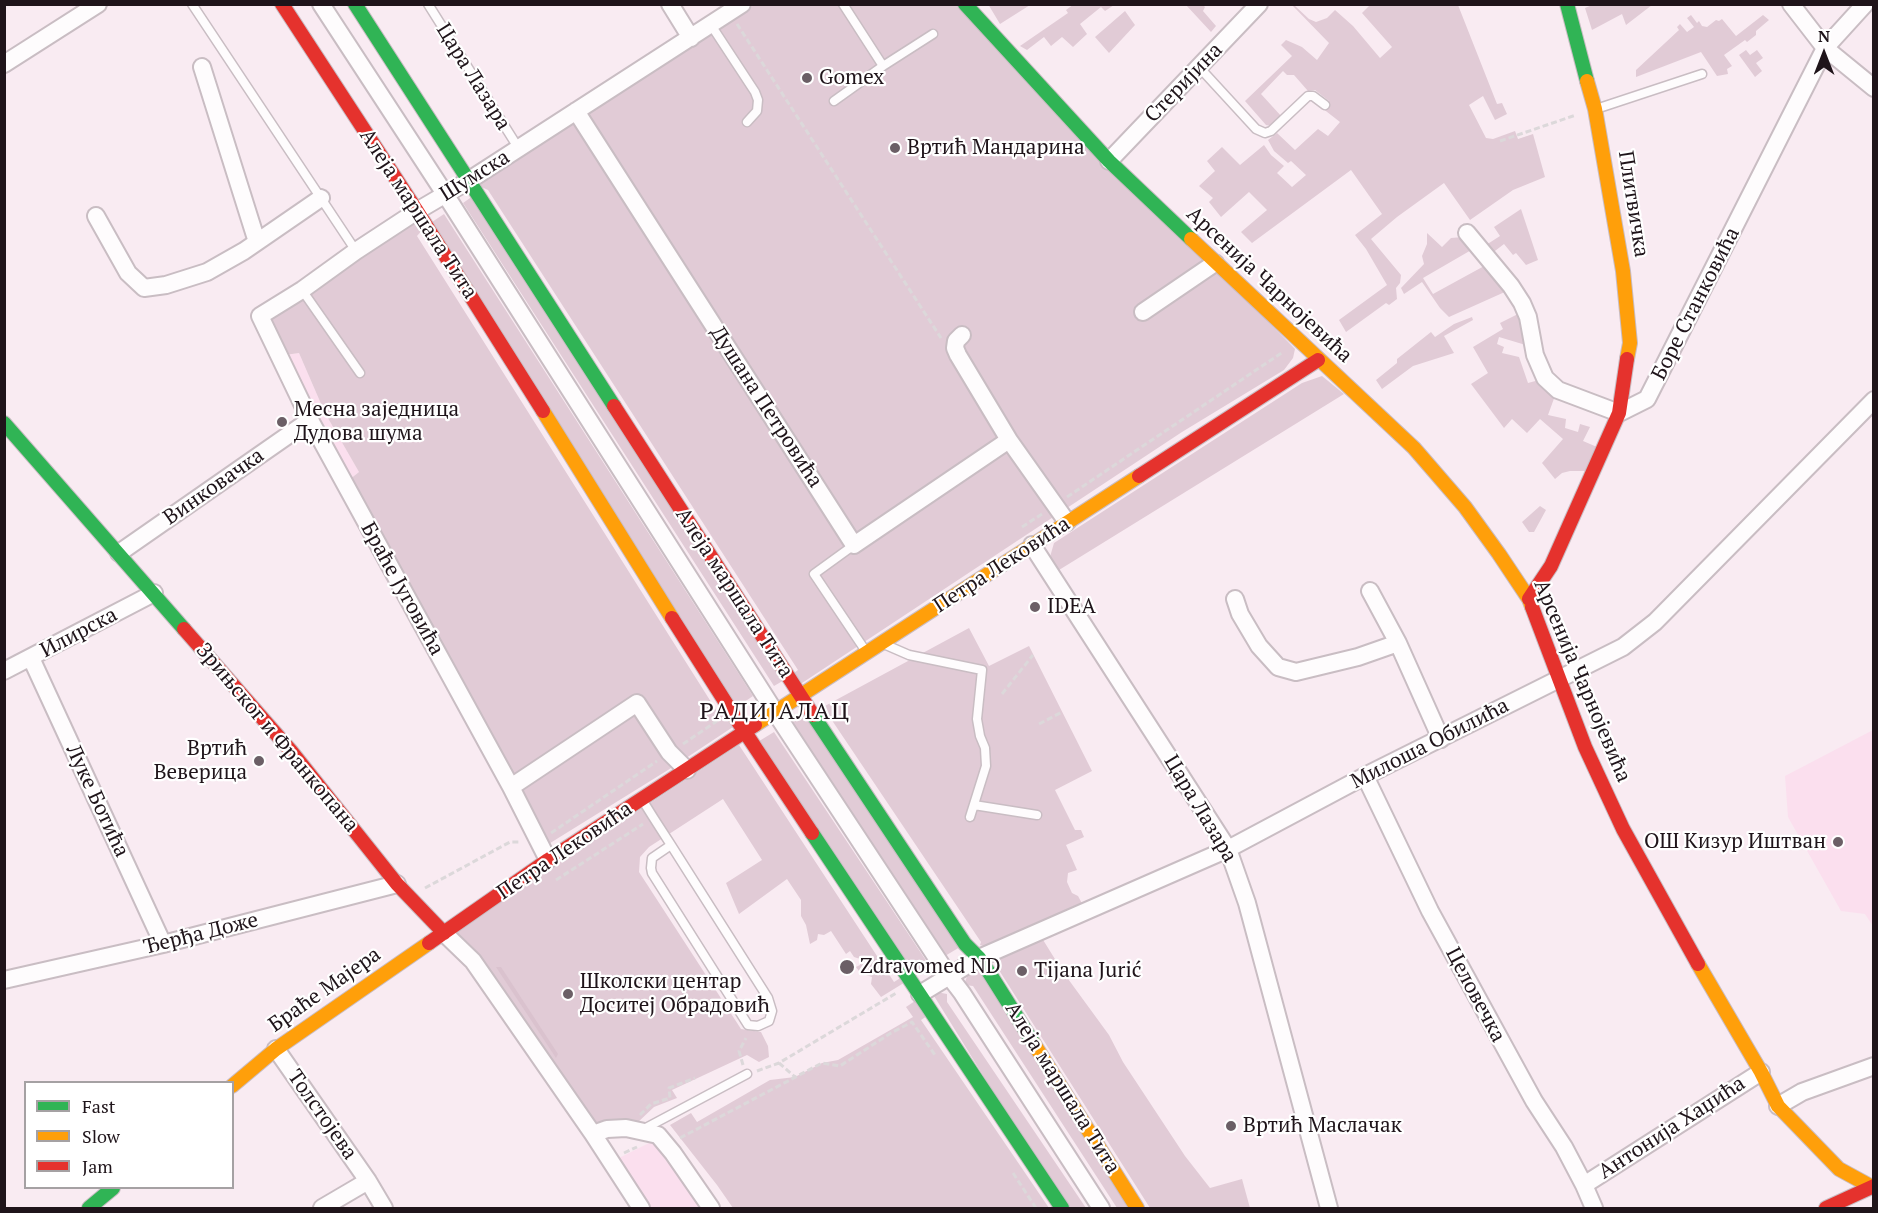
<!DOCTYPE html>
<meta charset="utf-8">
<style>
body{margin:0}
#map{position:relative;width:1878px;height:1213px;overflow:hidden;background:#f9ebf2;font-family:"PT Serif",serif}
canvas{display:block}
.frame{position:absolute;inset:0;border:6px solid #1f141a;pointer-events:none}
.legend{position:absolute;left:24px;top:1081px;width:210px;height:108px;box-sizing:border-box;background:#fff;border:2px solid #a5a1a3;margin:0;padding:8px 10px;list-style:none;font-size:18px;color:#1f141a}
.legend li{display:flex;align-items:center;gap:12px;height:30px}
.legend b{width:30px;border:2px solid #a5a1a3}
.north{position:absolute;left:1794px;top:24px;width:60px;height:60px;-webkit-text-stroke:4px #fff;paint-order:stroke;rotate:0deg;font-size:16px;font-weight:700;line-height:24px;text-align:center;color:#1f141a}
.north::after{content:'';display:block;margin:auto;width:21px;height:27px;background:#1f141a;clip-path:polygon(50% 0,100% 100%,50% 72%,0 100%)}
</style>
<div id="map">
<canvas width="1878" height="1213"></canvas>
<div class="frame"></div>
<ul class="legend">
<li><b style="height:8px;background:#30b455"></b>Fast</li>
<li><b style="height:8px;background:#ff9f0a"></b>Slow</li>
<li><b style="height:8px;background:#e5322d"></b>Jam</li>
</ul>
<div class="north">N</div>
</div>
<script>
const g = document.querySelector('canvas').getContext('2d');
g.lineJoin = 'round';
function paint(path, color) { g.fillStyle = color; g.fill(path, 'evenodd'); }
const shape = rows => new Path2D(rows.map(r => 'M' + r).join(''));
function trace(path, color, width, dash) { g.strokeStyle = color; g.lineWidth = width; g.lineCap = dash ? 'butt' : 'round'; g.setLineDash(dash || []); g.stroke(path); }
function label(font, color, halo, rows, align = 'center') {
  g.font = font + ' "PT Serif",serif'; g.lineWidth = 4.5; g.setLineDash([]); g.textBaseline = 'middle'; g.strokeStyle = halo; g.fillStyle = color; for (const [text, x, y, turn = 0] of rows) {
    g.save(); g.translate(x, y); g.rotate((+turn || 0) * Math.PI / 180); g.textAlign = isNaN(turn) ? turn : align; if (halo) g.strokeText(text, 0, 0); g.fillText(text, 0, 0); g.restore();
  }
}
paint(shape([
 [299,353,325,413,359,472,349,480,285,355],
 [1873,730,1873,926,1865,914,1841,911,1788,817,1785,776],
 [655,1140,704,1208,645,1208,613,1161]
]), '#fbdfee');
paint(shape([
 [988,4,1030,4,1030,5,1000,24],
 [1074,4,1114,5,1105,11,1101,7,1080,24,1087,34,1073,47,1062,37,1051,46,1044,37,1027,50,1020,46,1068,13,1066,10],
 [1291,4,1294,5,1309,19,1316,22,1327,18,1335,10,1353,26,1380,58,1392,47,1362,13,1370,5,1458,5,1497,104,1502,103,1507,114,1495,120,1483,96,1469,105,1486,138,1493,139,1515,131,1518,139,1533,134,1545,177,1513,190,1470,220,1444,183,1397,217,1371,239,1401,275,1400,283,1396,288,1397,299,1389,305,1386,303,1346,332,1339,320,1387,285,1366,249,1355,235,1382,214,1351,170,1252,243,1241,232,1267,210,1249,192,1221,217,1209,202,1213,198,1199,186,1215,171,1207,161,1222,147,1240,165,1264,145,1271,155,1284,166,1277,173,1292,187,1306,175,1291,161,1288,163,1274,151,1268,140,1277,133,1295,150,1318,129,1328,136,1340,122,1322,108,1329,101,1315,90,1308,91,1294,75,1287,75,1283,71,1261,94,1282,117,1271,126,1266,125,1245,101,1292,56,1281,45,1286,40,1302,47,1317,60,1329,43],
 [754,5,960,5,1295,349,1293,358,1284,370,1182,432,799,685,791,675,798,670,488,190,475,184],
 [1186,5,1203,5,1205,7,1203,11,1216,26,1211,32],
 [1592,5,1592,4,1652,5,1626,25,1622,14,1592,30,1585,8],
 [1125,11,1135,25,1109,53,1095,37],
 [1691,15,1697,23,1699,21,1702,26,1707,27,1716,20,1719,21,1722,19,1736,36,1763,15,1769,20,1756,31,1756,35,1747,42,1745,40,1724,55,1732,66,1727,69,1728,74,1717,76,1701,52,1636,77,1636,70,1679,30,1677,27,1680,24,1687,32,1694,27,1687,18],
 [1746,50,1750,55,1757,50,1763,58,1756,63,1762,71,1755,77,1739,55],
 [473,196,786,679,774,686,463,203],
 [1521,209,1538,260,1526,265,1516,253,1513,255,1504,244,1491,254,1486,245,1500,236,1494,227],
 [444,214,753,696,737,707,745,719,668,770,547,845,349,480,359,472,325,413,299,353,285,355,265,317,416,218,424,228,417,236,718,713,726,711,432,222],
 [1427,233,1442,247,1451,238,1463,237,1473,249,1423,278,1433,294,1486,265,1507,291,1449,317,1440,308,1422,282,1404,294,1401,288,1424,264,1422,256,1427,244],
 [1520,313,1529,346,1499,337,1497,344,1504,347,1502,353,1519,357,1528,383,1539,380,1556,393,1548,415,1566,419,1565,428,1578,432,1580,424,1590,427,1583,441,1597,447,1586,471,1570,471,1562,473,1555,479,1542,463,1563,439,1540,419,1527,433,1512,419,1504,428,1471,384,1488,373,1473,347,1503,329,1500,323],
 [1472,317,1473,320,1444,336,1454,353,1413,366,1382,389,1376,380,1397,363,1397,359,1431,332,1435,337,1454,324],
 [1322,376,1344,394,1059,570,1050,557,1054,543,1302,383],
 [1540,506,1546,510,1534,532,1529,532,1522,522],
 [969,628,989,666,1029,646,1092,771,1055,790,1075,830,1081,830,1084,837,1066,845,1077,870,1068,873,1067,882,1072,893,1078,896,1086,911,993,949,980,945,981,942,823,707],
 [807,712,960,947,945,956,792,721],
 [774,732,927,962,927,966,914,974,756,743],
 [739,745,894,982,902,977,907,981,881,997,871,984,872,977,866,975,862,969,859,971,856,967,860,965,860,959,854,957,850,951,846,954,831,931,824,935,818,934,817,940,810,944,806,925,801,916,801,900,787,879,739,914,726,883,762,860,723,799,649,847,640,857,639,872,741,1029,761,1032,768,1046,769,1057,759,1062,747,1055,672,1090,677,1098,654,1107,636,1124,595,1127,453,932],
 [1040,935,1063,972,1109,1035,1123,1062,1185,1156,1210,1188,1242,1179,1250,1208,1150,1208,990,956],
 [981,964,1134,1208,1117,1208,973,986,964,985,970,968],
 [931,991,947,994,947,1002,1086,1208,1065,1208],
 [918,999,930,1014,921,1020,1049,1208,733,1208,717,1185,670,1125,691,1113,697,1122,770,1080,795,1077,822,1063,838,1060,913,1017,906,1007]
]), '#e1cbd6');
paint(shape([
 [496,967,501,967,558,1054,556,1058]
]), '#dac2ce');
const lane = shape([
 [192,4,356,251],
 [428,4,519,149],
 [843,4,883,66,933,34],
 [711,25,755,92,758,100,757,111,747,122],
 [1199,67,1256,129,1265,133,1271,131,1308,96,1313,96,1325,105],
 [834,101,883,66],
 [1596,109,1702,74],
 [302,290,360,373],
 [854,545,814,574,867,653],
 [886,645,909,655,982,670,977,719,980,736,985,748,986,766,970,817],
 [643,801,653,817,671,845,768,998,772,1011,769,1021,758,1026,748,1025,652,873,651,868,652,858,671,845],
 [974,805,1037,815],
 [642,1130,747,1074]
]);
const street = shape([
 [321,4,445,194,775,712,946,972,962,993,1101,1208],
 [670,4,691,38],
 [1791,4,1825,48,1874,88],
 [4,64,98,4],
 [202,67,257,242],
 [576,111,854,545,1009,440],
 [1109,161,1259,4],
 [96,216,128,273,144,288,166,285,207,272,244,251,321,198],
 [1467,233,1511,286,1522,303,1528,317,1535,355,1545,378,1558,390,1619,413,1647,399,1825,48,1865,4],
 [1143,312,1215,263],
 [962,335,956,341,955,348,958,355,1009,440,1067,522],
 [1032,545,1228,849,1247,903,1329,1208],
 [119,553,310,420],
 [1370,591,1398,643,1441,739],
 [1235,599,1240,614,1259,646,1278,667,1296,672,1358,657,1398,643],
 [31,658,163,944],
 [4,671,154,593],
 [1365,776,1430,911,1534,1101,1564,1147,1584,1185,1594,1208],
 [511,787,637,703,669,752,687,770],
 [548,860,511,787,310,420,260,316,302,290,356,251,417,211,468,181,742,4],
 [444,933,473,961,593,1134,641,1208],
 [4,980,163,944,397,884],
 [920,994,979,958,1228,849,1365,776,1623,647,1655,622,1874,400],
 [276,1049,368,1181,384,1208],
 [1778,1106,1802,1092,1874,1066],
 [593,1134,607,1129,626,1128,658,1135,673,1153,711,1208],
 [1584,1185,1761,1072],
 [322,1208,368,1181]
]);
const fast = shape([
 [355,4,614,406],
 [965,4,1109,161,1191,239],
 [1567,4,1587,81],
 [4,423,184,629],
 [813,715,965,944,979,958,990,974,1034,1044],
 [812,833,1062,1208],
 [89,1208,113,1188]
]);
const slow = shape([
 [1587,81,1595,109,1623,271,1630,343,1627,359],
 [1191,239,1414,448,1465,507,1499,554,1529,599,1532,607],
 [543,411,672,618],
 [755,725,1139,476],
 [1698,964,1761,1072,1778,1106,1839,1169,1872,1187],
 [1034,1044,1137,1208],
 [232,1086,276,1049,429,943]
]);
const jam = shape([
 [282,4,417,211,543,411],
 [614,406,813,715],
 [1139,476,1318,360],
 [1529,599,1551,566,1619,413,1627,359],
 [1532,607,1585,747,1623,829,1698,964],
 [672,618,733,714,812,833],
 [184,629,291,751,397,884,444,933],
 [429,943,548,860,755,725],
 [1826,1208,1874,1186]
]);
trace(lane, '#c9bdc3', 11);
trace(street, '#c9bdc3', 20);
trace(fast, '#c9bdc3', 16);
trace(slow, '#c9bdc3', 16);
trace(jam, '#c9bdc3', 16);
trace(shape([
 [737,24,941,338],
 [1500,141,1576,115],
 [1067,497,1283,352],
 [1022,527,1042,514],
 [1002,694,1033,655],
 [1039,724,1062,712],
 [683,744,717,721],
 [551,833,657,761],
 [556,880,643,824],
 [425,888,510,842,521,842],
 [779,1063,795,1077],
 [743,1065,739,1051,746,1038],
 [757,1071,779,1063,898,992],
 [640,1115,651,1104,670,1098,669,1088,695,1078],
 [680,1138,822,1063,840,1066,891,1033,912,1022,935,1055],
 [624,1153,637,1147],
 [1013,1173,1036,1208]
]), '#dcd8da', 3, [6, 3]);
trace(lane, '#fefcfd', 8);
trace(street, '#fefcfd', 16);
trace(fast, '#30b455', 14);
trace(slow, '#ff9f0a', 14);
trace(jam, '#e5322d', 14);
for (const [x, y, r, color] of [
 [807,78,6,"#6b5f66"],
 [895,148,6,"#6b5f66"],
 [282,422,6,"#6b5f66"],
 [1035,607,6,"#6b5f66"],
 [259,761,6,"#6b5f66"],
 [1838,842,6,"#6b5f66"],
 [847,967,8,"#6b5f66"],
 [1022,971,6,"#6b5f66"],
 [568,994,6,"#6b5f66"],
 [1231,1126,6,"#6b5f66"]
]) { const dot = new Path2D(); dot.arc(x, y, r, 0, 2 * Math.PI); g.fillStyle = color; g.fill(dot); trace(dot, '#fff', 2); }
label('21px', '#1f141a', '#fff', [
 ["Цара Лазара",473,77,58],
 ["Стеријина",1184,83,-46],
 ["Шумска",475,176,-32],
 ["Плитвичка",1633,204,81],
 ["Алеја маршала Тита",418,214,57],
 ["Арсенија Чарнојевића",1269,285,43],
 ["Боре Станковића",1696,304,-63],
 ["Душана Петровића",766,407,57],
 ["Винковачка",214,487,-35],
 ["Петра Лековића",1002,565,-33],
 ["Браће Југовића",402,589,61],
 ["Алеја маршала Тита",734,593,57],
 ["Илирска",79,633,-28],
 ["Арсенија Чарнојевића",1582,681,67],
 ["Зрињског и Франкопана",277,738,50],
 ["Милоша Обилића",1430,744,-27],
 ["Луке Ботића",97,801,65],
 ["Цара Лазара",1200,809,59],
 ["Петра Лековића",565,851,-34],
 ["Ђерђа Доже",201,934,-14],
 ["Браће Мајера",325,990,-35],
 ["Целовечка",1475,995,62],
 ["Алеја маршала Тита",1062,1088,58],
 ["Толстојева",322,1115,55],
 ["Антонија Хаџића",1672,1128,-33]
]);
label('21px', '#1f141a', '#fff', [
 ["Gomex",819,78],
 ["Вртић Мандарина",907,148],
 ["Месна заједница",294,410],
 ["Дудова шума",294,434],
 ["IDEA",1047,607],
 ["Вртић",247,749,"right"],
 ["Веверица",247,773,"right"],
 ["ОШ Кизур Иштван",1826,842,"right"],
 ["Zdravomed ND",860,967],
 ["Tijana Jurić",1034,971],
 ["Школски центар",580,982],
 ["Доситеј Обрадовић",580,1006],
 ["Вртић Маслачак",1243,1126]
], 'left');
g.letterSpacing = '1.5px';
label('24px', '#1f141a', '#fff', [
 ["РАДИЈАЛАЦ",775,712]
]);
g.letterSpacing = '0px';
</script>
